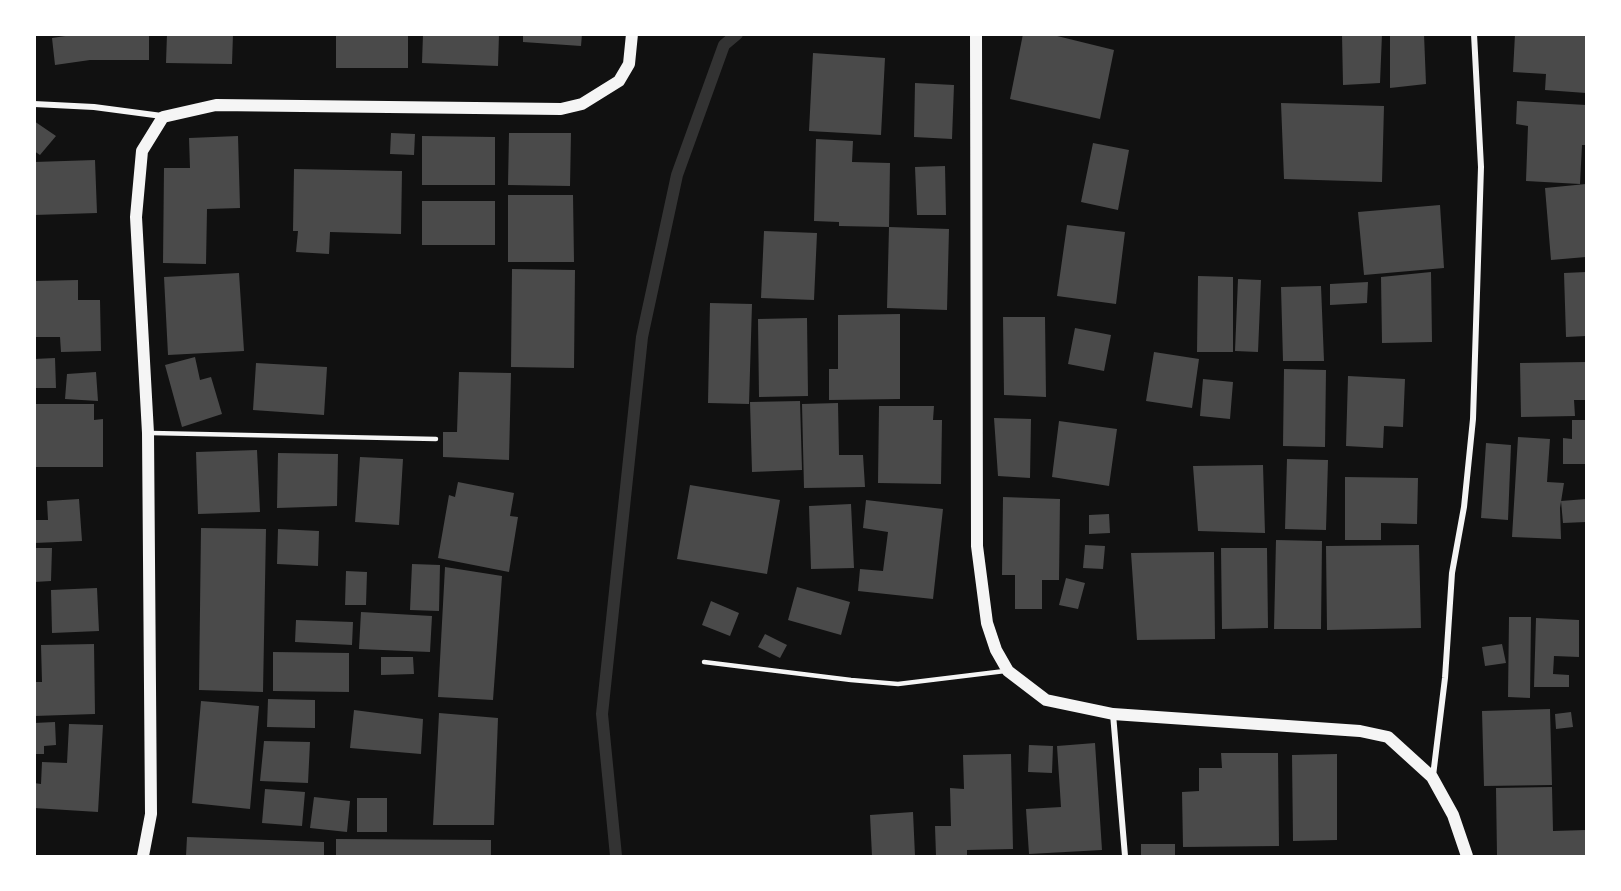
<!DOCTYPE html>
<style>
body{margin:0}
#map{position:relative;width:1621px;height:891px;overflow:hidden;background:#111;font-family:"Playfair Display",serif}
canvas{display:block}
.frame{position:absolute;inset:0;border:36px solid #fff;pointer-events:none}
</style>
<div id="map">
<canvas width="1621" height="891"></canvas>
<div class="frame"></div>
</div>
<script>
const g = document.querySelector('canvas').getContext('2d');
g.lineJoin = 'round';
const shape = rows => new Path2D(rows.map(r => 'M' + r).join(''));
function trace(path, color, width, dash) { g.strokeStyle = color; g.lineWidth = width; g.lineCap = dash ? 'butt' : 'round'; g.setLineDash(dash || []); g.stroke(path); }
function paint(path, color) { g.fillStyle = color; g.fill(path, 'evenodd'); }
trace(shape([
 [616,856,602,714,642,337,677,175,724,45,737,34]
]), '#333', 12);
paint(shape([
 [79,34,149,34,149,60,90,60,55,65,52,38],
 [167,34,233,34,232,64,166,63],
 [336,34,408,34,408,68,336,68],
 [423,34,499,34,498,66,422,63],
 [523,34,582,34,581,46,523,42],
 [1023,34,1049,34,1114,50,1100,119,1010,99],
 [1342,34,1382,34,1380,83,1343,85],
 [1390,34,1424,34,1426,84,1390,88],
 [1515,34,1586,34,1586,93,1545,90,1546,74,1513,72],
 [813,53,885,58,881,135,809,131],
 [915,83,954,85,952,139,914,137],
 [1517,101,1586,105,1586,145,1582,145,1580,184,1526,181,1528,126,1516,124],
 [1281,103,1384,106,1382,182,1284,179],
 [34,121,56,136,40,155,34,151],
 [391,133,415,134,414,155,390,154],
 [509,133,571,133,570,186,508,185],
 [238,136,240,208,207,209,206,264,163,263,164,168,190,168,189,138],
 [422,136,495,137,495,185,422,185],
 [816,139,853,141,852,162,890,163,889,227,839,226,839,222,814,221],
 [1093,143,1129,150,1118,210,1081,202],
 [95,160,97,213,34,215,34,162],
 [945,166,946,215,917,215,915,167],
 [294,169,402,171,401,234,330,232,329,254,296,252,298,231,293,231],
 [1586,184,1586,257,1551,260,1545,188],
 [508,195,573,195,574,262,508,262],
 [422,201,495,201,495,245,422,245],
 [1440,205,1444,268,1364,275,1358,212],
 [1067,225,1125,232,1116,304,1057,296],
 [889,227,949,229,947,310,887,308],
 [764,231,817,233,814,300,761,298],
 [512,269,575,270,574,368,511,367],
 [1431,272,1432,342,1382,343,1381,277],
 [1586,272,1586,336,1566,337,1564,273],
 [239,273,244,351,168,355,164,277],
 [1198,276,1233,277,1233,352,1197,352],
 [1238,279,1261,280,1258,352,1235,351],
 [78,280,78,300,100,300,101,351,61,352,60,337,34,337,34,281],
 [1368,282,1367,303,1330,305,1330,284],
 [1321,286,1324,361,1283,361,1281,287],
 [710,303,752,304,749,404,708,403],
 [900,314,900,399,829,400,829,369,838,369,838,315],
 [1003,317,1045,317,1046,397,1004,395],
 [807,318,808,396,759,397,758,319],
 [1075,328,1111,335,1104,371,1068,364],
 [1154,352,1199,359,1192,408,1146,401],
 [195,357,200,380,211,377,222,414,182,427,165,365],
 [55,358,56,388,34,388,34,359],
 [1586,362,1586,400,1574,400,1575,416,1521,417,1520,363],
 [256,363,327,367,324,415,253,410],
 [1284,369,1326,370,1325,447,1283,446],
 [96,372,98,401,65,399,67,374],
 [459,372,511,373,509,460,443,457,443,432,457,432],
 [1348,376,1405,379,1403,427,1384,426,1383,448,1346,446],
 [1203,379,1233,382,1230,419,1200,416],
 [800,401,802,470,752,472,750,402],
 [838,403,839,455,863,455,865,487,804,488,802,404],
 [34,404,94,404,94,420,103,419,103,467,34,467],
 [879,406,934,406,933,420,942,420,941,484,878,483],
 [994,418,1031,419,1030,478,998,476],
 [1572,420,1586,420,1586,464,1563,464,1563,438,1572,439],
 [1059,421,1117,429,1109,486,1052,477],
 [1518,437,1550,439,1547,482,1564,483,1560,508,1561,539,1512,537],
 [1486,443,1511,445,1508,520,1481,518],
 [257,450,260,512,198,514,196,452],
 [278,453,338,454,337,506,277,508],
 [360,457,403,459,399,525,355,522],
 [1287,459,1328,460,1326,530,1285,529],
 [1263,465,1265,533,1198,531,1193,466],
 [1345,477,1418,478,1417,524,1381,523,1381,540,1345,540],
 [458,482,514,493,510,516,518,517,509,572,438,558,449,495,455,497],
 [690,485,780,500,767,574,677,559],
 [1003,497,1060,499,1059,580,1042,580,1042,609,1015,609,1015,575,1002,575],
 [79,499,82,541,34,543,34,520,48,520,47,501],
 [1586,499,1586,522,1563,523,1561,501],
 [866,500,943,509,933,599,858,591,860,569,883,571,888,532,863,528],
 [851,504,854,568,811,569,809,506],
 [1109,514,1110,533,1089,534,1089,515],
 [201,528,266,529,263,692,199,690],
 [278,529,319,531,318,566,277,564],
 [1276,540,1322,541,1321,629,1274,629],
 [1085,545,1105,546,1103,569,1083,568],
 [1419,545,1421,628,1327,630,1326,546],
 [34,548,52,548,51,581,34,582],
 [1221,548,1267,548,1268,628,1222,629],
 [1214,552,1215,639,1137,640,1131,553],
 [412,564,440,565,439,611,410,610],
 [445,567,502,576,493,700,438,697],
 [346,571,367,572,366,605,345,605],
 [1066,578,1085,583,1078,609,1059,605],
 [797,587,850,602,841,635,788,620],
 [97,588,99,631,52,633,51,590],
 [711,601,739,613,730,636,702,625],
 [361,612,432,616,430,652,359,649],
 [1509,617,1531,617,1530,698,1508,697],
 [1536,618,1579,620,1579,657,1554,656,1553,674,1569,675,1569,687,1534,687],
 [296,620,353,622,352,645,295,642],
 [765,634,787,645,780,658,758,647],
 [94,644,95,714,34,716,34,682,42,682,41,645],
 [1502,644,1506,663,1485,666,1482,647],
 [273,652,349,653,349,692,273,691],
 [381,657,413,657,414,674,381,675],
 [268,699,315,700,315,728,267,727],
 [201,701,259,706,250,809,192,803],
 [1550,709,1552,785,1484,786,1482,711],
 [354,710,423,719,421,754,350,748],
 [1571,712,1573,727,1556,729,1555,714],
 [439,713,498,718,494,825,433,825],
 [55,722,56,745,44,746,44,754,34,754,34,723],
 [69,724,103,725,98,812,34,808,34,783,41,784,42,762,67,763],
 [264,741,310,742,308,783,260,781],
 [1095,743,1102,850,1029,854,1026,809,1061,807,1057,746],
 [1029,745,1053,746,1052,773,1028,772],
 [1221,753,1278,753,1279,846,1183,847,1182,792,1199,791,1199,768,1222,768],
 [1011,754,1013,849,967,850,967,856,936,856,935,826,951,826,950,788,964,789,963,755],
 [1337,754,1337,840,1293,841,1292,755],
 [1552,787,1553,831,1586,830,1586,856,1497,856,1496,788],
 [265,789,305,792,302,826,262,823],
 [314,797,350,801,347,832,310,828],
 [357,798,387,798,387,832,357,832],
 [913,812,915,856,872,856,870,815],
 [187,837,324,842,324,856,186,856],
 [336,839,491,840,491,856,336,856],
 [1141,844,1175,844,1175,856,1141,856]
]), '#4a4a4a');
trace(shape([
 [151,433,436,439],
 [704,662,851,680,898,684,1005,671]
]), '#f5f5f5', 4.5);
trace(shape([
 [34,104,94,107,162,116],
 [1113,714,1125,856],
 [1433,776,1445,678,1452,573,1464,507,1473,419,1481,167,1474,34]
]), '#f5f5f5', 6);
trace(shape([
 [976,34,977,546,987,623,996,650,1008,671,1046,700,1113,714,1360,731,1388,737,1432,777,1453,815,1467,856],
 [143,856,151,814,148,433,136,217,142,151,163,117,216,105,561,109,582,104,619,81,629,64,632,34]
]), '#f5f5f5', 12);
</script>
